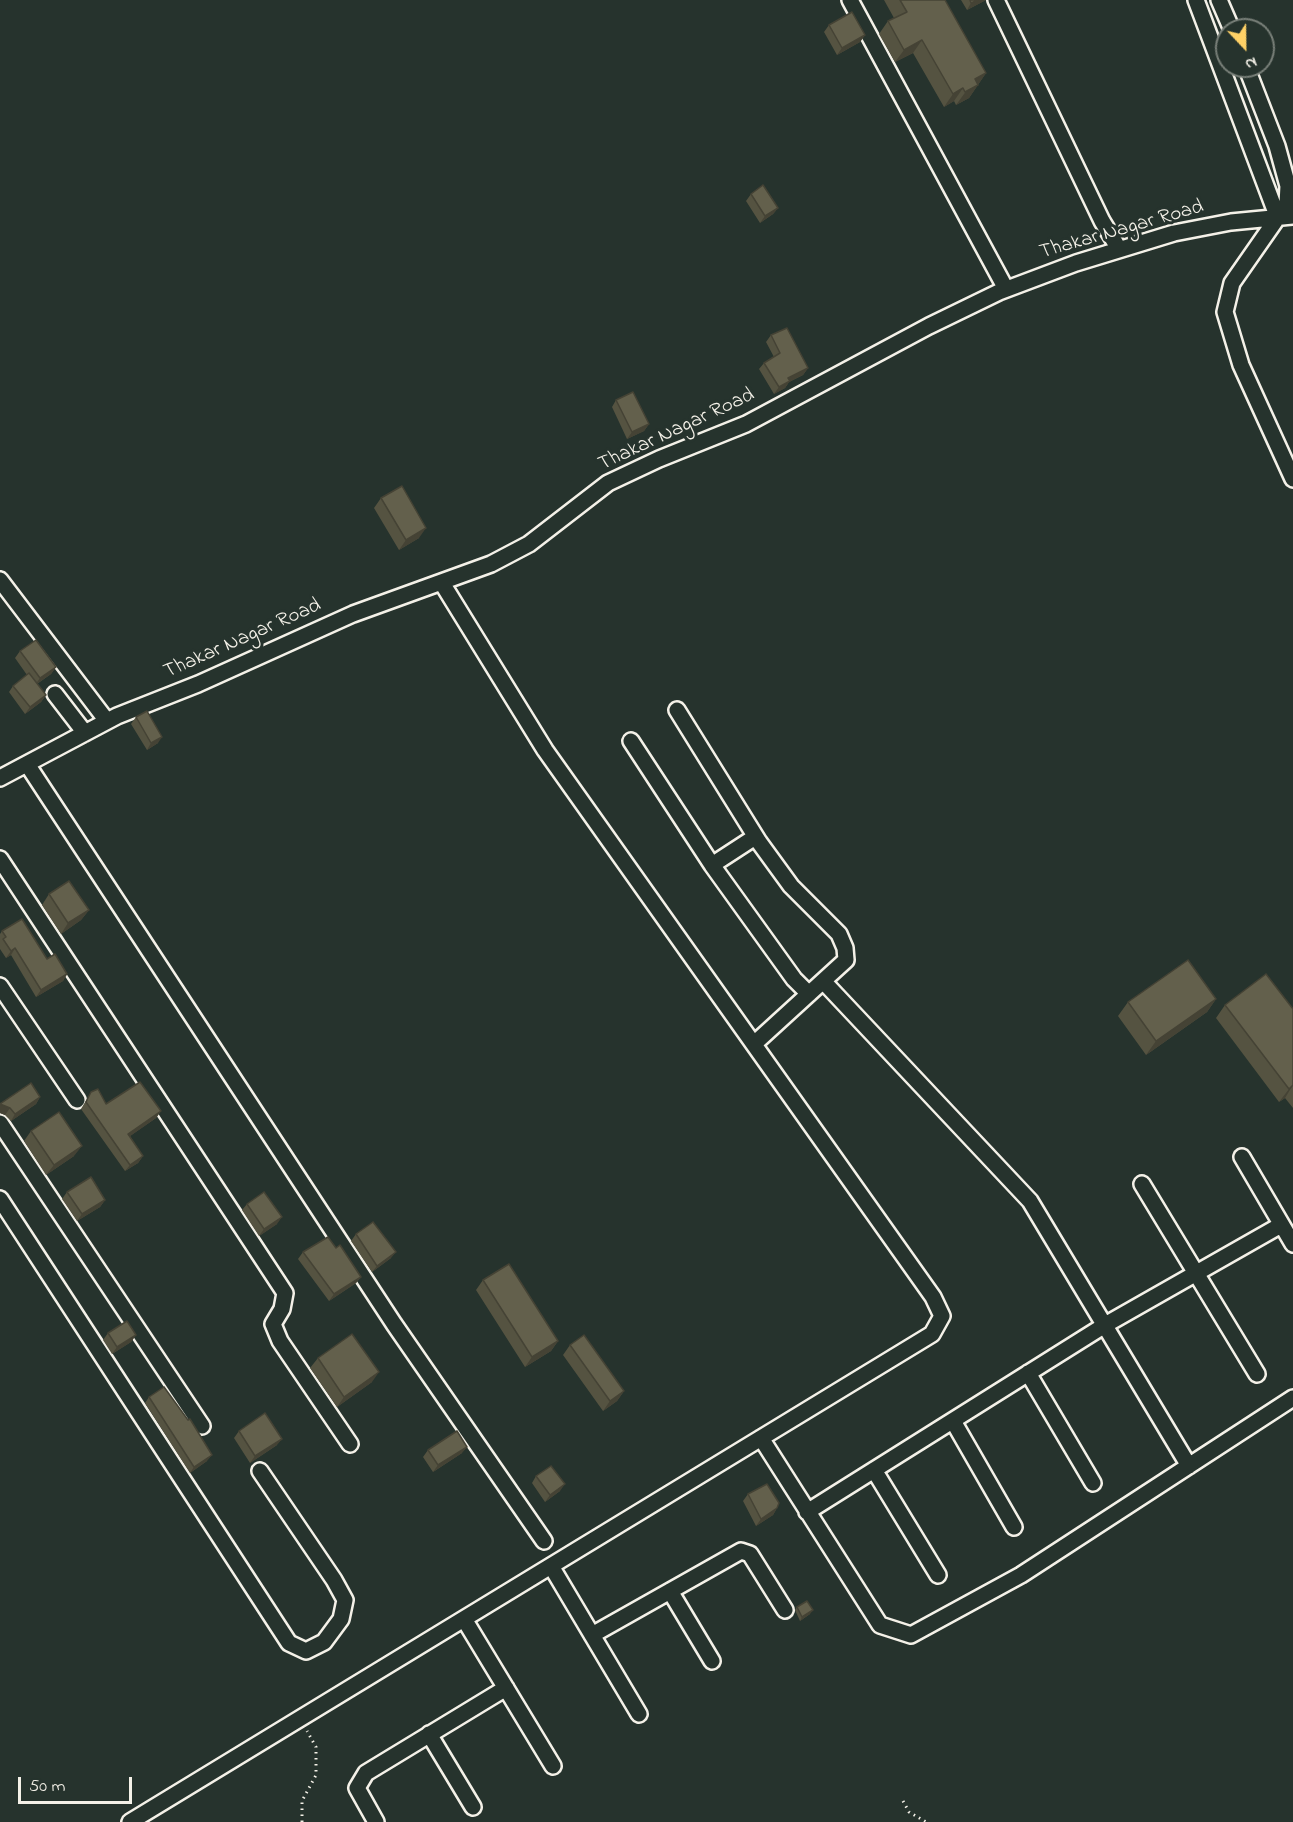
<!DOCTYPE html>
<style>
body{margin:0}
#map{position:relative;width:1293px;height:1822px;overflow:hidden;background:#26332d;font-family:"Indie Flower",sans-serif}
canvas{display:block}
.north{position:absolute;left:1215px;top:18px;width:60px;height:60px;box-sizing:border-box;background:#26332d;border:2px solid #787f78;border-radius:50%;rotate:158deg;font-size:16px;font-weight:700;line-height:24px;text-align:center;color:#f4f1e8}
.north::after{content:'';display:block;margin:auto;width:21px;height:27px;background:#ffd166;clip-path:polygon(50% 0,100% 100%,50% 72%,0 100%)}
.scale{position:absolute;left:18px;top:1777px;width:114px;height:27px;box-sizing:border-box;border:3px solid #f4f1e8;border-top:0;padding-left:8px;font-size:18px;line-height:21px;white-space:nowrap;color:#f4f1e8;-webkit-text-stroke:4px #26332d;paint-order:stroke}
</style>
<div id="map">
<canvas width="1293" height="1822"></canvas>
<div class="north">N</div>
<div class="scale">50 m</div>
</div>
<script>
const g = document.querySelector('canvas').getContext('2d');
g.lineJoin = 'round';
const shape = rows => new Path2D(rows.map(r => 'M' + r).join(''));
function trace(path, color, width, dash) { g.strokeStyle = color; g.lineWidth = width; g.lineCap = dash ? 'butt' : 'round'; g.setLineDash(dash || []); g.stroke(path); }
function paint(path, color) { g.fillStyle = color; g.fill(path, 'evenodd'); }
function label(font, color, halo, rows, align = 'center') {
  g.font = font + ' "Indie Flower",sans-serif'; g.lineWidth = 6; g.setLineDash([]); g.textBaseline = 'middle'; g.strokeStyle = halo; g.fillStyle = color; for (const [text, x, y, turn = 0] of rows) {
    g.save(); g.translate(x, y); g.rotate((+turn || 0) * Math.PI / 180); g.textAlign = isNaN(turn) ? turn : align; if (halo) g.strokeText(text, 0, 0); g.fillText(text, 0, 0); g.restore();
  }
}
const minor = shape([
 [850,0,1006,289],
 [996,0,1102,221,1119,249],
 [1196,0,1278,218],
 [1219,0,1232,30],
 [1246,66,1277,146,1288,186,1287,204,1232,283,1225,312,1241,365,1293,479],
 [0,580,107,721],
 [55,694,85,733],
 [677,710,759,842,791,886,839,934,845,948,846,960,754,1044],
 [631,741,712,865,794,979,809,994],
 [27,764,394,1324,544,1541],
 [0,778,117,716,198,684,353,614,491,564,529,544,608,483,659,459,746,424,929,326,999,292,1076,263,1174,233,1231,222,1293,216],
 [0,859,285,1293,282,1309,273,1324,280,1341,350,1444],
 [712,865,755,837],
 [823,981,1030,1201,1189,1466],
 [0,986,77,1100],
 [0,1123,202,1426],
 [1242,1157,1293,1244],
 [1142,1184,1257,1374],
 [0,1199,289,1643,306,1651,324,1642,341,1619,345,1600,334,1580,260,1471],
 [1028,1373,1093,1483],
 [953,1421,1014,1527],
 [761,1438,880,1625,911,1635,1021,1575,1293,1398],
 [874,1470,938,1575],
 [807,1512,1105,1325,1281,1225],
 [551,1566,639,1714],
 [670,1591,712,1661],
 [464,1619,553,1766],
 [592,1635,741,1551,750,1554,785,1610],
 [429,1734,473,1807],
 [130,1822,932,1334,942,1316,933,1297,545,750,442,583],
 [376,1822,357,1788,366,1773,506,1688]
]);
trace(minor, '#f4f1e8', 20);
trace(shape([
 [903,1801,909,1812,926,1822],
 [302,1822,302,1801,316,1775,316,1747,307,1731]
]), '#f4f1e8', 3, [1.5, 4.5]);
trace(minor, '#26332d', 15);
paint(shape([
 [884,0,945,0,986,73,969,98,956,105,954,101,944,107,913,53,895,62,879,34,888,21,894,18],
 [961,0,986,0,967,10],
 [829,25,865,35,860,42,837,55,824,32],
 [751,194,778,208,773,214,760,223,746,201],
 [771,335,808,368,803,375,789,382,785,388,774,394,759,369,764,363,774,357,766,342],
 [616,400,649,424,644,431,627,439,612,407],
 [381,498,419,538,399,550,374,508],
 [20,651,56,667,51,674,37,684,46,695,41,702,25,714,9,692,13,686,27,675,15,658],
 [136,717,158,743,147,750,131,724],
 [49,894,89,910,81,920,61,934,42,905],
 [2,931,47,959,67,974,63,981,36,997,11,955,6,958,0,949,0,934],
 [1216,999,1207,1012,1146,1055,1118,1016,1128,1002],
 [1225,1005,1293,1009,1293,1108,1285,1098,1279,1102,1216,1018],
 [91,1092,106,1104,161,1111,156,1118,130,1136,143,1156,138,1163,125,1171,81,1109],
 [40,1097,36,1104,11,1121,5,1115,0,1113,0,1104],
 [31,1131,74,1156,46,1175,24,1141],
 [67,1192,105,1200,100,1207,77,1221,62,1199],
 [247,1204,277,1224,259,1236,242,1210],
 [356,1234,391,1258,372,1272,351,1241],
 [336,1248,361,1277,356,1283,329,1301,298,1259,303,1252],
 [483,1280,558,1341,551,1351,525,1367,476,1290],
 [108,1333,136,1335,131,1342,112,1354,103,1340],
 [570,1345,624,1391,617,1401,603,1411,563,1355],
 [318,1358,372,1382,337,1407,310,1368],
 [149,1397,207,1461,190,1473,145,1403],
 [239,1431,277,1445,250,1463,234,1438],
 [428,1450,462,1453,433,1472,423,1457],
 [536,1476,560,1491,545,1502,532,1483],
 [748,1494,777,1508,773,1515,756,1526,743,1501],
 [797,1607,810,1614,800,1621,795,1610]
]), '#555341');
paint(shape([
 [978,0,986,0,967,10,971,3],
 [865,35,860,42,837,55,842,48],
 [922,40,913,53,895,62,904,50],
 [986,73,969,98,956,105,975,79],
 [963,88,954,101,944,107,953,94],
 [778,208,773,214,760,223,765,216],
 [808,368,803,375,789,382,785,388,774,394,779,387,788,378],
 [649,424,644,431,627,439,632,432],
 [426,528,419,538,399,550,406,540],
 [56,667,51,674,35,685,40,678],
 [46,695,41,702,25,714,30,707],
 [162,737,158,743,147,750,151,743],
 [89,910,81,920,61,934,68,923],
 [15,948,11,955,6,958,11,951],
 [67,974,63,981,36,997,41,990],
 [1216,999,1207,1012,1146,1055,1156,1041],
 [1293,1085,1285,1098,1279,1102,1289,1089],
 [40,1097,36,1104,11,1121,15,1114],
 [0,1104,10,1108,5,1115,0,1113],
 [161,1111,156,1118,123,1141,128,1134],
 [82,1146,74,1156,46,1175,54,1165],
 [143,1156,138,1163,125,1171,130,1165],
 [105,1200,100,1207,77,1221,82,1214],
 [282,1217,277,1224,259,1236,264,1229],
 [396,1252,391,1258,372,1272,377,1266],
 [361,1277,356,1283,329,1301,334,1294],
 [136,1335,131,1342,112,1354,117,1347],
 [558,1341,551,1351,525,1367,532,1357],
 [379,1372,372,1382,337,1407,344,1397],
 [624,1391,617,1401,603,1411,610,1401],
 [282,1439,277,1445,250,1463,255,1456],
 [467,1447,462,1453,433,1472,438,1465],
 [212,1455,207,1461,190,1473,194,1467],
 [565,1484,560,1491,545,1502,550,1495],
 [777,1508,773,1515,756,1526,761,1519],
 [813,1610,810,1614,800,1621,802,1617]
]), '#454335');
const building = shape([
 [900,0,945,0,986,73,975,79,978,85,965,92,963,88,953,94,922,40,904,50,888,21,907,12,900,0],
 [970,0,978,0,971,3,970,0],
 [852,12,865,35,842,48,829,25,852,12],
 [763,185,778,208,765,216,751,194,763,185],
 [787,328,808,368,788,378,790,381,779,387,764,363,780,353,771,335,787,328],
 [633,392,649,424,632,432,616,400,633,392],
 [402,486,426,528,406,540,381,498,402,486],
 [36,640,56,667,40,678,20,651,36,640],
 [29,673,46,695,30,707,13,686,29,673],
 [147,711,162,737,151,743,136,717,147,711],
 [69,881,89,910,68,923,49,894,69,881],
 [22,919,47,959,55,954,67,974,41,990,15,948,11,951,3,939,6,937,2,931,22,919],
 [1188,960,1216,999,1156,1041,1128,1002,1188,960],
 [1266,974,1293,1009,1293,1085,1289,1089,1225,1005,1266,974],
 [140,1082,161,1111,128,1134,143,1156,130,1165,86,1102,91,1092,98,1089,106,1104,140,1082],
 [31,1083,40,1097,15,1114,10,1108,0,1104,31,1083],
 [59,1112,82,1146,54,1165,31,1131,59,1112],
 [91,1177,105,1200,82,1214,67,1192,91,1177],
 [264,1192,282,1217,264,1229,247,1204,264,1192],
 [373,1222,396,1252,377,1266,356,1234,373,1222],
 [328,1237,336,1248,340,1245,361,1277,334,1294,303,1252,328,1237],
 [509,1264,558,1341,532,1357,483,1280,509,1264],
 [127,1321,136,1335,117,1347,108,1333,127,1321],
 [352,1334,379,1372,344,1397,318,1358,352,1334],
 [584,1335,624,1391,610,1401,570,1345,584,1335],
 [164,1387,188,1420,190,1419,212,1455,194,1467,149,1397,164,1387],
 [265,1413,282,1439,255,1456,239,1431,265,1413],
 [457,1431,467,1447,438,1465,428,1450,457,1431],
 [551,1466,565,1484,550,1495,536,1476,551,1466],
 [767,1484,779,1503,777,1508,761,1519,748,1494,767,1484],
 [807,1601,813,1610,802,1617,797,1607,807,1601]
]);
paint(building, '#63604c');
trace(building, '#454335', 1.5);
label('21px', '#f4f1e8', '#26332d', [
 ["Thakar Nagar Road",1122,231,-16],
 ["Thakar Nagar Road",677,431,-25],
 ["Thakar Nagar Road",243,640,-24]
]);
</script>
